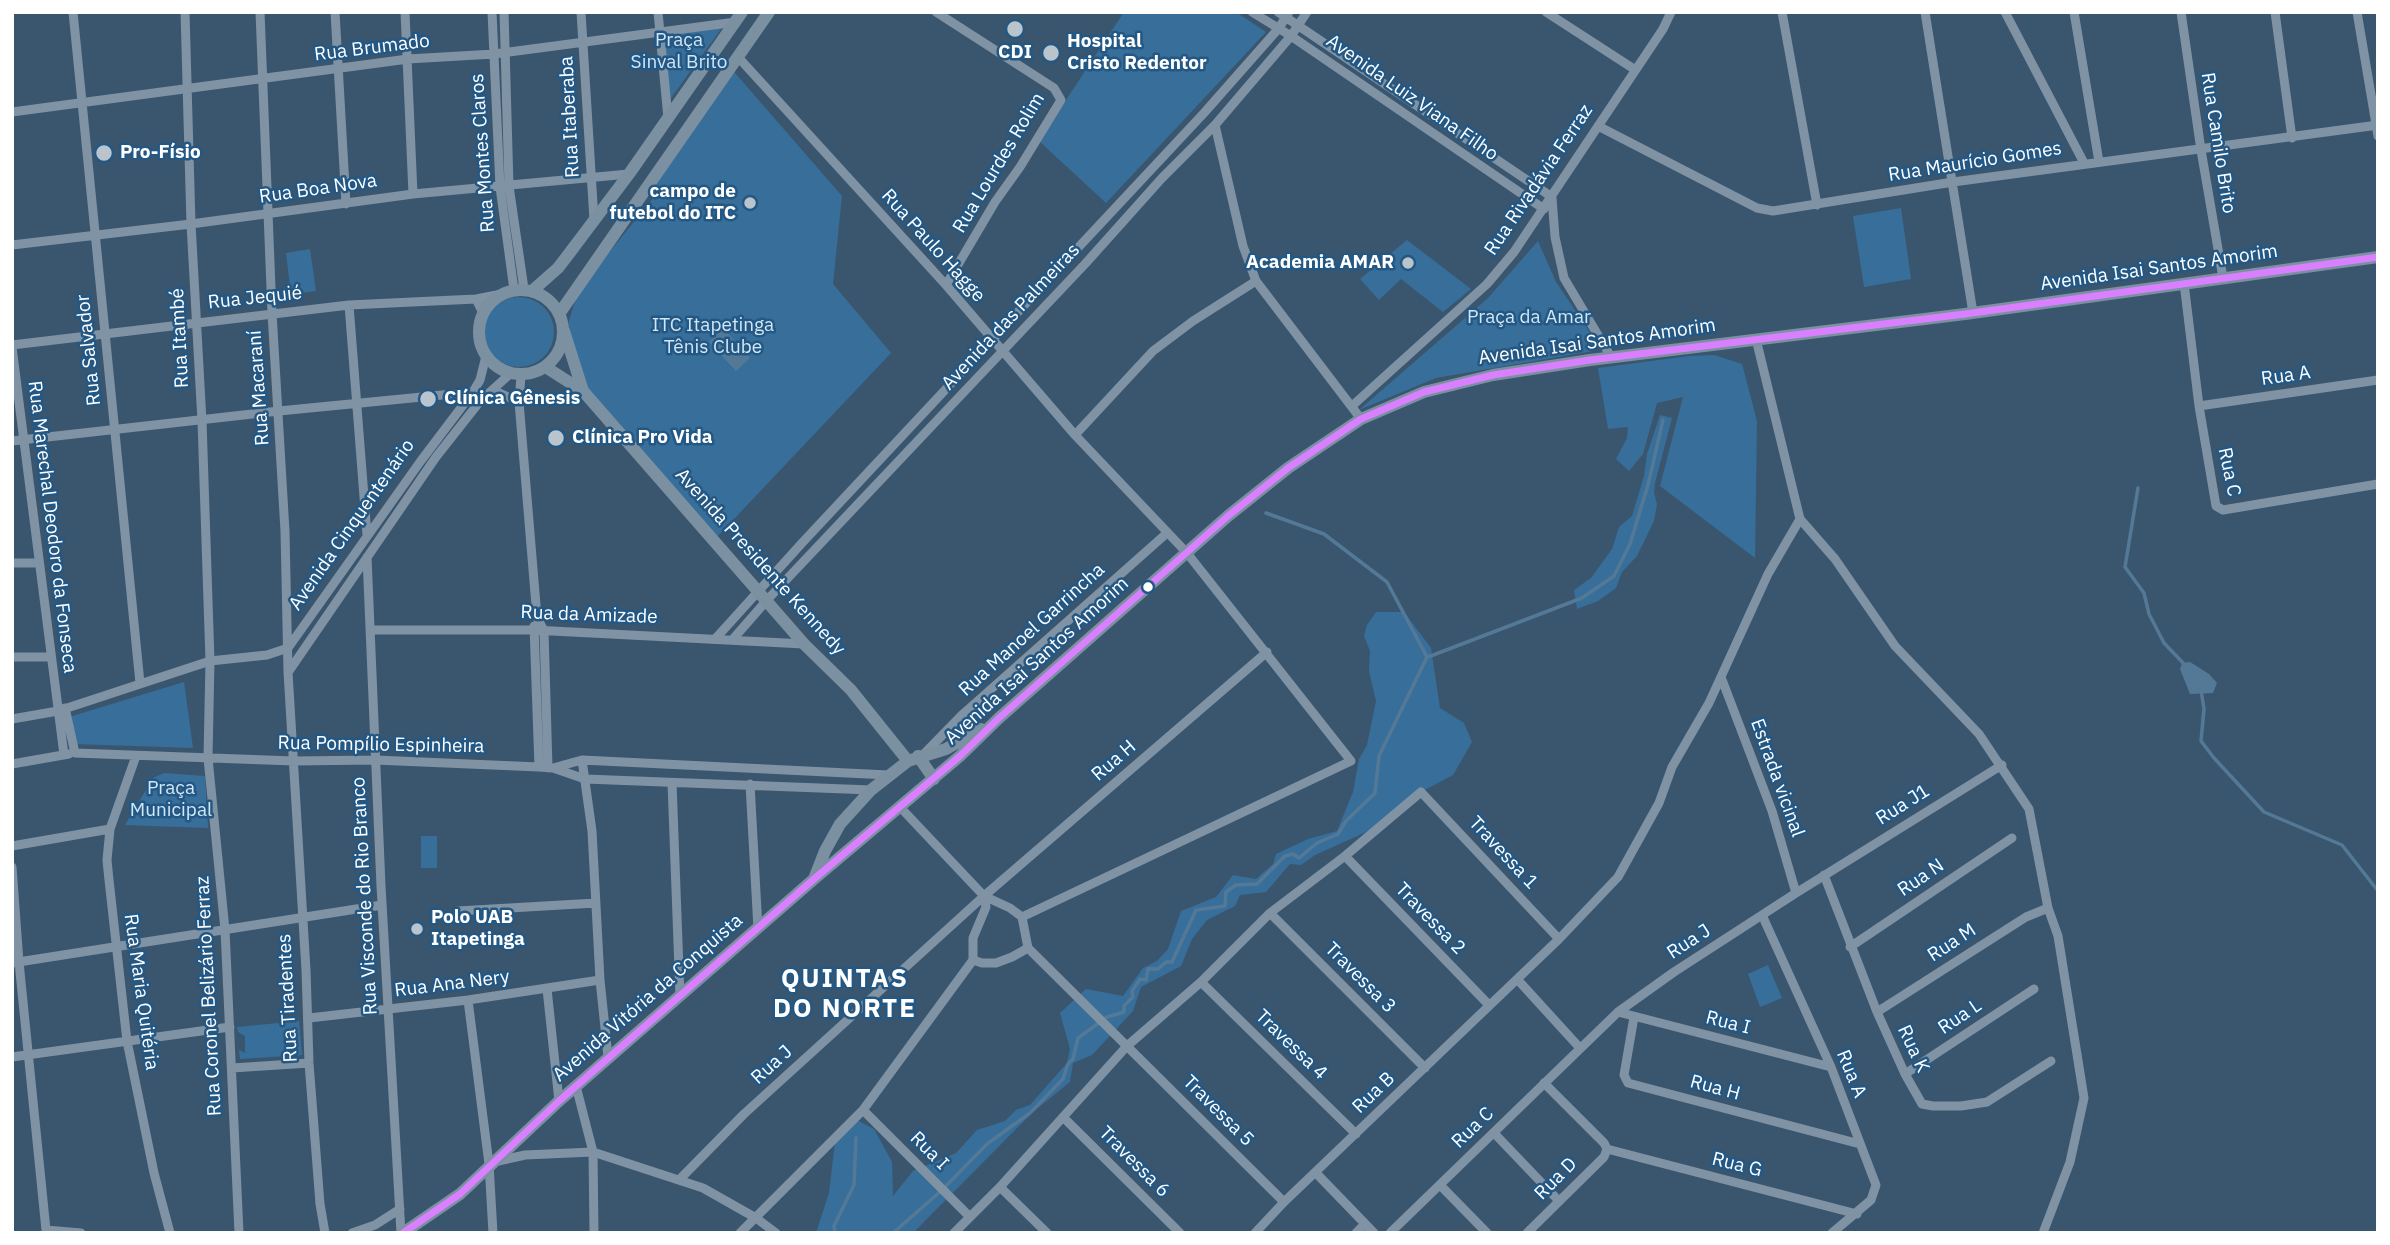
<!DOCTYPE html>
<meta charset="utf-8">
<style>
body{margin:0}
#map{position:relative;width:2390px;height:1245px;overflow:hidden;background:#3a566e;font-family:"IBM Plex Sans",sans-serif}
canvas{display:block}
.frame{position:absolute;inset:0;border:14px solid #fff;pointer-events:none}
</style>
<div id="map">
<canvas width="2390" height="1245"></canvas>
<div class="frame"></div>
</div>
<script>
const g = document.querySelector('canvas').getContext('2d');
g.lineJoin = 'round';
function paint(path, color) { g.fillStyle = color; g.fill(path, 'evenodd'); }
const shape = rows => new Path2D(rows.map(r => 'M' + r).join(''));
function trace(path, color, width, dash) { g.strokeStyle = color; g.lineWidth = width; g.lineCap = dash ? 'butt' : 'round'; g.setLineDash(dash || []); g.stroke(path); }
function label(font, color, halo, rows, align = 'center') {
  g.font = font + ' "IBM Plex Sans",sans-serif'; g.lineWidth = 5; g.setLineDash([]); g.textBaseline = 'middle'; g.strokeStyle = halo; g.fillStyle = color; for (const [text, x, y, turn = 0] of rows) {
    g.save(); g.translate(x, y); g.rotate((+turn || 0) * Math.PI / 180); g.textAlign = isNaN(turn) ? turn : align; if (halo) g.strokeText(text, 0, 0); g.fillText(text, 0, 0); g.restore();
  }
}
paint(shape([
 [1124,12,1236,12,1266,32,1106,203,1039,141],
 [724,25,663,109,657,35],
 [729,66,842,196,833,284,891,353,717,537,581,386,566,331,578,291,658,192,646,182],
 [1901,208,1911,279,1864,287,1853,216],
 [1407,240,1471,289,1443,312,1401,279,1379,300,1360,279],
 [1538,241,1556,282,1591,334,1593,351,1436,378,1359,410,1488,298],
 [310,249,316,291,291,294,286,253],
 '484 332a35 35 0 1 1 70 0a35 35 0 1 1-70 0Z',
 [1714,355,1742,364,1757,421,1755,558,1660,486,1683,397,1657,403,1643,454,1629,471,1616,459,1627,438,1628,427,1608,429,1598,368,1689,356],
 [1660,415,1672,418,1655,483,1654,493,1657,504,1654,521,1637,556,1622,572,1616,588,1598,601,1577,609,1574,590,1591,578,1612,549,1619,527,1632,516,1644,476,1647,454],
 [1376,612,1404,612,1431,648,1440,708,1464,723,1472,742,1453,775,1421,792,1413,804,1364,833,1315,855,1301,865,1290,864,1266,892,1240,895,1235,906,1207,920,1192,939,1181,966,1141,987,1133,1011,1092,1055,1073,1063,1070,1082,1033,1112,913,1233,816,1233,829,1193,835,1142,855,1119,874,1129,892,1162,893,1196,913,1171,956,1153,977,1130,1005,1121,1016,1110,1030,1105,1067,1063,1070,1049,1060,1013,1086,989,1123,996,1143,968,1157,961,1168,949,1181,911,1216,897,1233,875,1256,879,1273,864,1276,854,1308,839,1337,831,1353,792,1359,759,1367,745,1376,701,1369,671,1370,651,1364,636,1367,625],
 [184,682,193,748,74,744,69,717],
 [164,773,205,776,208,828,125,825,153,778],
 [421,836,437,836,437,868,421,868],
 [1768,965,1782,998,1760,1007,1748,974],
 [299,1021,302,1055,240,1059,239,1050,245,1053,245,1036,238,1032,237,1027]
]), '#386e9a');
paint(shape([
 [723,328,750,358,736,371,709,342],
 [2190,662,2209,674,2217,683,2213,693,2190,694,2180,669,2182,663]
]), '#547996');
trace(shape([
 [2138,488,2125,567,2144,593,2149,614,2164,643,2186,666],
 [1428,657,1582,598,1614,576,1630,544,1648,485,1663,420],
 [2201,690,2204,709,2201,741,2214,758,2264,812,2342,845,2378,891],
 [835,1233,834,1226,854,1185,856,1138],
 [893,1233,941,1191,987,1144,1030,1113,1063,1079,1068,1064,1073,1059,1078,1038,1107,1017,1124,1012,1124,1006,1133,997,1132,991,1140,979,1146,980,1148,969,1158,969,1166,962,1172,962,1196,910,1225,906,1226,892,1236,885,1257,884,1285,856,1293,854,1299,858,1317,843,1338,834,1346,821,1375,793,1379,756,1427,657,1387,582,1324,534,1266,513]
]), '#547996', 3.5);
trace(shape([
 [73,12,140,683],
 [185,12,191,224,202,421,210,661,208,758,225,930,239,1233],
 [260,12,272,313,285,531,288,672,306,970,309,1063,320,1204,325,1233],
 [335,12,346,204],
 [405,12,413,194],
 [492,12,500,187,514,290],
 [504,12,509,186,524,289],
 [581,12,594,220],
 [658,12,668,118],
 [936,12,1054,88,1061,100,1020,167,995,202,946,285],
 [1252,12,1291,36,1544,209],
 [1278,12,1552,197],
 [1546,12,1634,69],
 [1782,12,1817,205],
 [1925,12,1973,313],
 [2005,12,2084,163],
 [2074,12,2099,162],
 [2181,12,2201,150,2223,278],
 [2275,12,2292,138],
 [2357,12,2378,136],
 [738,57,946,285,1075,435,1187,553,1351,761,1022,917],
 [12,112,408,59,494,54,736,22],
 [1215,125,1243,246,1256,281,1361,419],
 [1598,126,1757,208,1773,211,1953,182,2378,125],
 [1552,198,1555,237,1564,278,1611,357],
 [12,245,191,224,413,194,629,174],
 [2184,283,2199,406,2216,506,2223,510,2378,484],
 [476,299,483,313],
 [349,305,367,535],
 [12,345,349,305,476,299,502,294],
 [12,347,64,755],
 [521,376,519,402,537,617,544,631,548,768],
 [493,390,519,402],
 [1352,406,1487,284,1514,252,1663,29,1671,12],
 [2199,406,2378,380],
 [1075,435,1153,351,1193,321,1256,281],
 [12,441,279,411,473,392],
 [1800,519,1835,559,1895,646,1979,734,2029,809,2048,908,2058,936,2084,1098,2070,1162,2043,1233],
 [367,557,381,886,401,1233],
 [12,563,38,563],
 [534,626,539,767],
 [371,630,533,630,804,644],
 [716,638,802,543,1204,113,1279,28,1289,12],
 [733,639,768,599,1085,264,1162,178,1215,125,1291,36,1307,12],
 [12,657,51,657],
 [289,671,436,457,481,400,510,374],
 [1721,677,1772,811,1796,893],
 [65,708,75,753,294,761,375,760,539,767,553,768,585,779,871,790],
 [12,719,58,711,210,661,267,655,288,648,420,462,473,392,480,380,486,356],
 [923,755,963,714,1167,533],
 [136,756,110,829,107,860,109,880,127,1041,154,1173,170,1233],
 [582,760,592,831,600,980,608,1057],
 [12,764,69,754],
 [553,768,582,760,888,775],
 [672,783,680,996],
 [750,784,758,929],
 [899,806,984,896,1010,908,1022,917,1028,948,1284,1202],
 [12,846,110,829],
 [1345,856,1489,1005],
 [12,867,19,962,46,1230,81,1233],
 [1824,875,1877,1012,1905,1074,1922,1104,1933,1106,1961,1106,1987,1102,2051,1061],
 [458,911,596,903],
 [1270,913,1425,1068],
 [1762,915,1831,1067,1876,1185,1871,1200,1832,1233],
 [1850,947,2012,838],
 [973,960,982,963,996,963,1012,957,1028,948],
 [12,963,382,905],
 [1517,979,1579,1047],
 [1201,982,1356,1134],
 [547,989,559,1101],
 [468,1000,489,1164,493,1233],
 [1618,1012,1831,1067],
 [1877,1012,2026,917,2048,908],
 [1634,1017,1624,1075,1628,1083,1860,1144],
 [309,1018,468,1000,600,980],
 [12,1057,230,1027],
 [232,1068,309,1063],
 [1905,1074,2034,989],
 [1544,1083,1604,1143,1607,1149],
 [576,1086,593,1152,594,1233],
 [863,1110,970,1217],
 [1063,1117,1180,1233],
 [1494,1133,1559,1201],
 [1607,1149,1857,1214],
 [494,1162,525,1155,593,1152,703,1188,756,1218,776,1233],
 [1316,1173,1374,1233],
 [680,1179,744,1114,984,896,1267,652],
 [1440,1185,1487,1233],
 [1000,1187,1047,1233],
 [352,1233,375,1225,400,1209],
 [740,1233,863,1110,973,960,973,938,986,907,984,896],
 [954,1233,1000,1187,1127,1046,1201,982,1270,913,1345,856,1421,792,1559,939],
 [1255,1233,1284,1202,1559,939,1618,877,1659,803,1672,767,1709,703,1768,574,1800,519,1756,339],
 [1356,1233,1365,1224],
 [1390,1233,1618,1012,1674,972,1796,893,2002,765],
 [1527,1233,1604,1157,1607,1149]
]), '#8093a4', 9);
trace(shape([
 '479 332a42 42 0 1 1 84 0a42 42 0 1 1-84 0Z',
 [532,291,558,268,568,255,629,174,742,12],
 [559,314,769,12],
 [564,331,583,391],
 [547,368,583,391,804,644,851,690,908,761],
 [918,756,934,779],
 [814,879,825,851,840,824,871,790,908,761,946,749,981,729],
 [403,1233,460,1194,559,1101,814,879,960,756,999,718,1228,516,1288,468,1361,419,1424,392,1493,375,1590,360,1965,314,2378,257]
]), '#7b90a0', 12);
trace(shape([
 [403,1233,460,1194,559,1101,814,879,960,756,999,718,1228,516,1288,468,1361,419,1424,392,1493,375,1590,360,1965,314,2378,257]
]), '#d880ff', 7);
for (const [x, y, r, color] of [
 [1015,29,9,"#bac4cc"],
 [1051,53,9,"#bac4cc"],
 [104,153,9,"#bac4cc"],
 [750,203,7,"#bac4cc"],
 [1408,263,7,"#bac4cc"],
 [428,399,9,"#bac4cc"],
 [556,438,9,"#bac4cc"],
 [1148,587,6,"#fff"],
 [417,929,7,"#bac4cc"]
]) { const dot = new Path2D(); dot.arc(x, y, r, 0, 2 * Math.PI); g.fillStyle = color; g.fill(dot); trace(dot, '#245884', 2.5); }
label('19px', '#d1e6f6', '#245884', [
 ["Praça",679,41],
 ["Sinval Brito",679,63],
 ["Praça da Amar",1529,318],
 ["ITC Itapetinga",713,326],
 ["Tênis Clube",713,348],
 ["Praça",171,789],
 ["Municipal",171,811]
]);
label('bold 19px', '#fff', '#245884', [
 ["Hospital",1067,42],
 ["Cristo Redentor",1067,64],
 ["CDI",1015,53,"center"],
 ["Pro-Físio",120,153],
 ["campo de",736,192,"right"],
 ["futebol do ITC",736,214,"right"],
 ["Academia AMAR",1394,263,"right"],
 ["Clínica Gênesis",444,399],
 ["Clínica Pro Vida",572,438],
 ["Polo UAB",431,918],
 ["Itapetinga",431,940]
], 'left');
label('19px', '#fff', '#245884', [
 ["Rua Brumado",372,48,-7],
 ["Avenida Luiz Viana Filho",1412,98,35],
 ["Rua Itaberaba",570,117,-93],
 ["Rua Camilo Brito",2218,143,81],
 ["Rua Montes Claros",483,153,-94],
 ["Rua Maurício Gomes",1975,162,-9],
 ["Rua Lourdes Rolim",999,163,-59],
 ["Rua Rivadávia Ferraz",1539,180,-56],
 ["Rua Boa Nova",318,189,-8],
 ["Rua Paulo Hagge",933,246,48],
 ["Avenida Isai Santos Amorim",2159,268,-8],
 ["Rua Jequié",255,298,-6],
 ["Avenida das Palmeiras",1011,317,-47],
 ["Rua Itambé",180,338,-93],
 ["Avenida Isai Santos Amorim",1597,342,-8],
 ["Rua Salvador",89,350,-96],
 ["Rua A",2286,376,-8],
 ["Rua Macaraní",259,388,-94],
 ["Rua C",2229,472,78],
 ["Avenida Cinquentenário",352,525,-55],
 ["Rua Marechal Deodoro da Fonseca",52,527,83],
 ["Avenida Presidente Kennedy",760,562,48],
 ["Rua da Amizade",589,615,2],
 ["Rua Manoel Garrincha",1032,630,-42],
 ["Avenida Isai Santos Amorim",1037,661,-42],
 ["Rua Pompílio Espinheira",381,745,1],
 ["Rua H",1114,761,-41],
 ["Estrada vicinal",1777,778,70],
 ["Rua J1",1903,805,-32],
 ["Travessa 1",1503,853,47],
 ["Rua N",1921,878,-34],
 ["Rua Visconde do Rio Branco",365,896,-93],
 ["Travessa 2",1430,919,46],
 ["Rua J",1689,942,-33],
 ["Rua M",1952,943,-33],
 ["Travessa 3",1360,978,45],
 ["Rua Ana Nery",452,984,-7],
 ["Rua Maria Quitéria",141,992,82],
 ["Rua Coronel Belizário Ferraz",209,996,-93],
 ["Rua Tiradentes",288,998,-93],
 ["Avenida Vitória da Conquista",648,998,-41],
 ["Rua L",1960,1017,-34],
 ["Rua I",1728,1023,14],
 ["Travessa 4",1291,1045,44],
 ["Rua K",1913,1049,65],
 ["Rua J",772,1065,-42],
 ["Rua A",1851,1074,68],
 ["Rua H",1715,1088,15],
 ["Rua B",1374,1093,-44],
 ["Travessa 5",1218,1111,45],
 ["Rua C",1473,1128,-44],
 ["Rua I",929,1151,45],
 ["Travessa 6",1134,1162,45],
 ["Rua G",1737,1165,14],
 ["Rua D",1556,1179,-45]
]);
g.letterSpacing = '2px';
label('bold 26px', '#fff', '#245884', [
 ["QUINTAS",845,979],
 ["DO NORTE",845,1009]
]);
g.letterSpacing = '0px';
</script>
